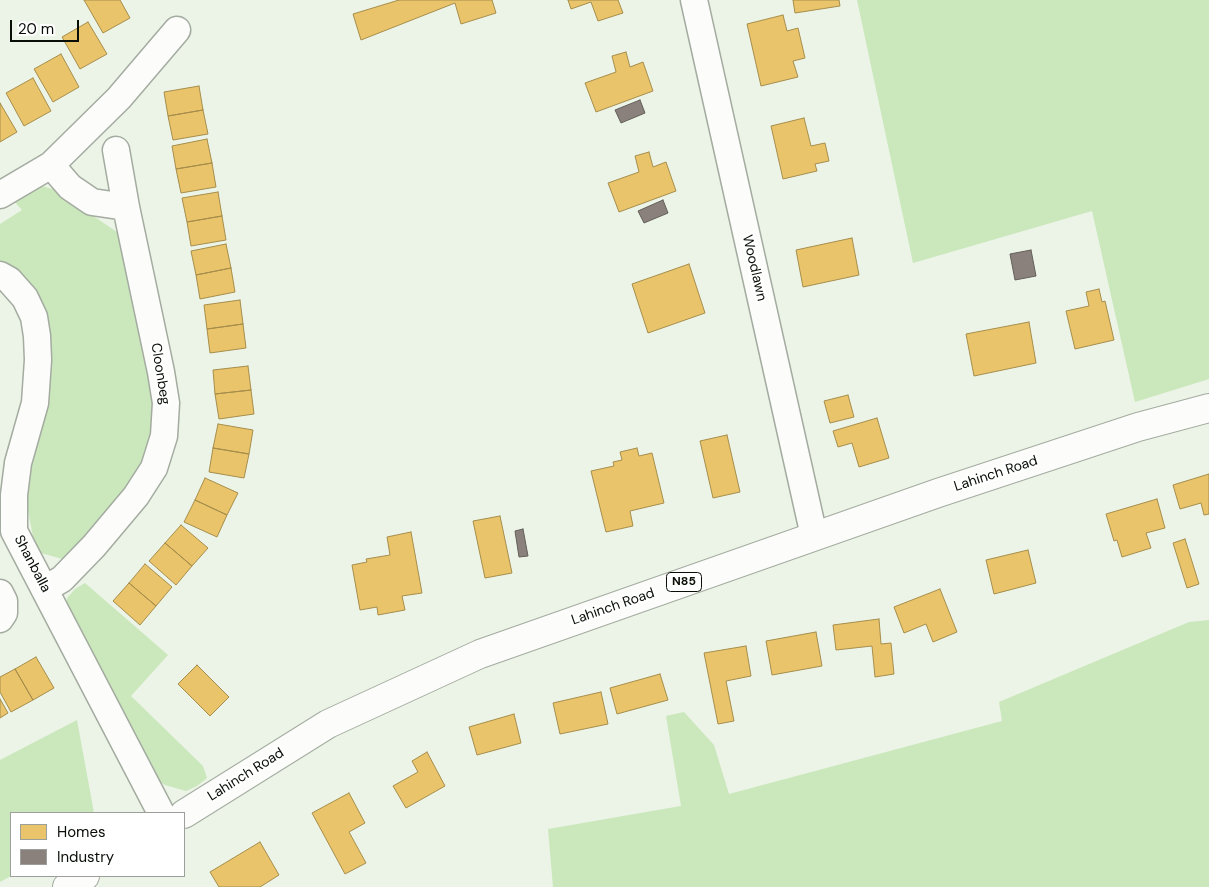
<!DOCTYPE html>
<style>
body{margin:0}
#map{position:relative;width:1209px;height:887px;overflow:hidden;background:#ebf4e6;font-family:"DM Sans",sans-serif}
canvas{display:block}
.legend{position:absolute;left:10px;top:812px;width:175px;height:65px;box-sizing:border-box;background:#fff;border:1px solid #9d9f9b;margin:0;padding:6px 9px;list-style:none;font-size:15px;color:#090e06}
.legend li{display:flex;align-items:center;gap:10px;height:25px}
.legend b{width:25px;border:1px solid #9d9f9b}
.scale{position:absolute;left:10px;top:20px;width:69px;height:22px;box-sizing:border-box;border:2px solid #090e06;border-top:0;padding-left:6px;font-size:15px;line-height:18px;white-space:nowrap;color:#090e06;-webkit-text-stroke:4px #fff;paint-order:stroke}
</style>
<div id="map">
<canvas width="1209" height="887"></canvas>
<ul class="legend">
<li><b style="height:14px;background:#e9c46a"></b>Homes</li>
<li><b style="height:14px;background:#8a817c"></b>Industry</li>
</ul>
<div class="scale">20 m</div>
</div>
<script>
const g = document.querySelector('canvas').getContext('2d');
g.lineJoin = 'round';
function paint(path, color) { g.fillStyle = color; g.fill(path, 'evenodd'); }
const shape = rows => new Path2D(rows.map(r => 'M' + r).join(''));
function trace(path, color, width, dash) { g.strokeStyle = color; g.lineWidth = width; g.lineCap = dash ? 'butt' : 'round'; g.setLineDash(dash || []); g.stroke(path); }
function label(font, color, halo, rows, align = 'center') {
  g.font = font + ' "DM Sans",sans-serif'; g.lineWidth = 5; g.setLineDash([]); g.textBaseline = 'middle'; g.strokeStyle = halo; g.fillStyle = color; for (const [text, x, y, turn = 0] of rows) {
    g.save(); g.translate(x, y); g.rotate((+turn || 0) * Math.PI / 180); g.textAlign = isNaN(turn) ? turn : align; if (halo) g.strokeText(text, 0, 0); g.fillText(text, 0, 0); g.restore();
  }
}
paint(shape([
 [857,0,1209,0,1209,379,1135,402,1092,211,913,263],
 [38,185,53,189,117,232,124,242,157,414,136,485,66,560,41,553,33,537,27,505,28,469,47,387,0,263,0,224,22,210,12,199],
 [85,583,168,655,131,696,203,766,207,778,197,786,186,791,165,785,152,777,66,610,67,598,75,589],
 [1209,620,1209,887,553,887,548,829,681,806,666,716,684,712,714,745,729,794,1002,721,999,702,1189,622],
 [77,720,94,813,11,813,11,876,0,882,0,760]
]), '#cbe7bc');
const homes = shape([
 [84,0,120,0,130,18,103,33,84,0],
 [399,0,492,0,496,13,461,24,455,3,361,40,353,14,399,0],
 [568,0,618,0,623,13,598,21,591,2,571,9,568,0],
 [793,0,839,0,840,6,795,13,793,0],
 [783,15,787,31,798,28,805,58,793,61,798,77,761,86,747,24,783,15],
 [88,22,107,54,80,69,62,37,88,22],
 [626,52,630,67,643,62,653,91,596,112,585,83,616,72,612,56,626,52],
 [61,54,79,87,53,102,34,69,61,54],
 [33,78,51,111,24,126,6,93,33,78],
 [199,86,203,110,168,116,164,92,199,86],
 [0,103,17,132,0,142,0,103],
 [203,110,208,134,173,140,168,116,203,110],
 [804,118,811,146,825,143,829,161,815,164,817,171,783,179,771,126,804,118],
 [207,139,212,163,176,169,172,146,207,139],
 [649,152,653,167,666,162,676,191,619,212,608,183,639,172,635,156,649,152],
 [212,163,216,187,181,193,176,169,212,163],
 [218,192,222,216,187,222,182,198,218,192],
 [222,216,226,240,191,246,187,222,222,216],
 [852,238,859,275,803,287,796,250,852,238],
 [226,244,231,268,196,275,191,251,226,244],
 [689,264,705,313,648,333,632,284,689,264],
 [231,268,235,292,200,299,196,275,231,268],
 [1099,289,1102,302,1105,301,1114,340,1075,349,1066,311,1089,306,1086,292,1099,289],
 [240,300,243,324,207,329,204,305,240,300],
 [1029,322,1036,363,974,376,966,334,1029,322],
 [243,324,246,348,210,353,207,329,243,324],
 [248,366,251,390,215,394,213,370,248,366],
 [251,390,254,414,219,419,215,394,251,390],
 [848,395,854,417,830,423,824,401,848,395],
 [877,418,889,458,859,467,852,443,838,447,833,431,877,418],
 [218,424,253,430,249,454,213,448,218,424],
 [727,435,740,492,713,498,700,441,727,435],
 [213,448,249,454,244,478,209,472,213,448],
 [637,448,639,456,652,453,664,503,630,511,633,526,606,532,591,471,614,466,613,462,622,460,620,452,637,448],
 [1209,474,1209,514,1204,515,1201,503,1180,509,1173,485,1209,474],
 [205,478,238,493,227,515,195,500,205,478],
 [1157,499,1165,528,1146,533,1151,548,1122,557,1117,540,1114,541,1106,514,1157,499],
 [195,500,227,515,217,537,184,522,195,500],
 [500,516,512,573,485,578,473,521,500,516],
 [181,525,208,548,192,566,165,543,181,525],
 [411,532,422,593,402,596,405,610,378,615,377,607,360,610,352,565,367,562,366,559,390,555,387,537,411,532],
 [1185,539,1199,584,1187,588,1173,543,1185,539],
 [165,543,192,566,176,585,149,561,165,543],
 [1028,550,1036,583,994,594,986,560,1028,550],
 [145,564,172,587,156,606,129,583,145,564],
 [129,583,156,606,140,625,113,601,129,583],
 [940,589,957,632,933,642,926,624,904,633,894,607,940,589],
 [879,619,881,644,891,643,894,674,875,677,872,646,836,650,833,625,879,619],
 [816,632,822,666,772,675,766,641,816,632],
 [746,646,751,676,726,681,734,721,718,724,704,653,746,646],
 [36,657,54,688,33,700,15,669,36,657],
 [197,665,229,697,210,716,178,684,197,665],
 [15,669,33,700,11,712,0,692,0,677,15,669],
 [660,674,668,700,617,714,610,688,660,674],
 [601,692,608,724,560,734,553,703,601,692],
 [0,699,8,713,0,718,0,699],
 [514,714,521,743,477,755,469,727,514,714],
 [427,752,445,786,406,808,393,786,418,772,412,761,427,752],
 [349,793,365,823,349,832,366,863,345,874,312,813,349,793],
 [260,842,279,875,260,887,219,887,210,872,260,842]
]);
paint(homes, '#e9c46a');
trace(homes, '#a68d4c', 1);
const industry = shape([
 [640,100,645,113,621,123,615,110,640,100],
 [663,200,668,213,644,223,638,211,663,200],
 [1031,250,1036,276,1015,280,1010,254,1031,250],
 [523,529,528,556,519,557,515,531,523,529]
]);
paint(industry, '#8a817c');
trace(industry, '#635e59', 1);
const street = shape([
 [694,0,814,536],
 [116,150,126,207],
 [0,195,51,165,119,98,177,30],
 [0,275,9,280,25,298,34,317,37,336,38,360,35,403,18,463,14,495,14,531,161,813],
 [45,589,62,579,94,546,136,496,154,468,164,436,166,403,161,372,126,207,92,202,70,187,51,165],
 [0,593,4,601,4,613,0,619]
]);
const primary = shape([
 [184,814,328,724,480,654,938,493,1138,427,1209,408],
 [67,887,85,876]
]);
trace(street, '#a4aba0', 29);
trace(primary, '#a4aba0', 30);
trace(street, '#fcfdfb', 26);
trace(primary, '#fcfdfb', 28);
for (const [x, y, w] of [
 [684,582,35]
]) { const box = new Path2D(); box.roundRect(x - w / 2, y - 9.5, w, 19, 4); g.fillStyle = '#fff'; g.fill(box); trace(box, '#090e06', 1); }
label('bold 12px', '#090e06', null, [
 ["N85",684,582]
]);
label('14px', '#090e06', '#fff', [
 ["Woodlawn",754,268,77],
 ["Cloonbeg",160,374,81],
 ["Lahinch Road",996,474,-18],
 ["Shanballa",32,564,62],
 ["Lahinch Road",613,607,-19],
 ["Lahinch Road",246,775,-32]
]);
</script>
